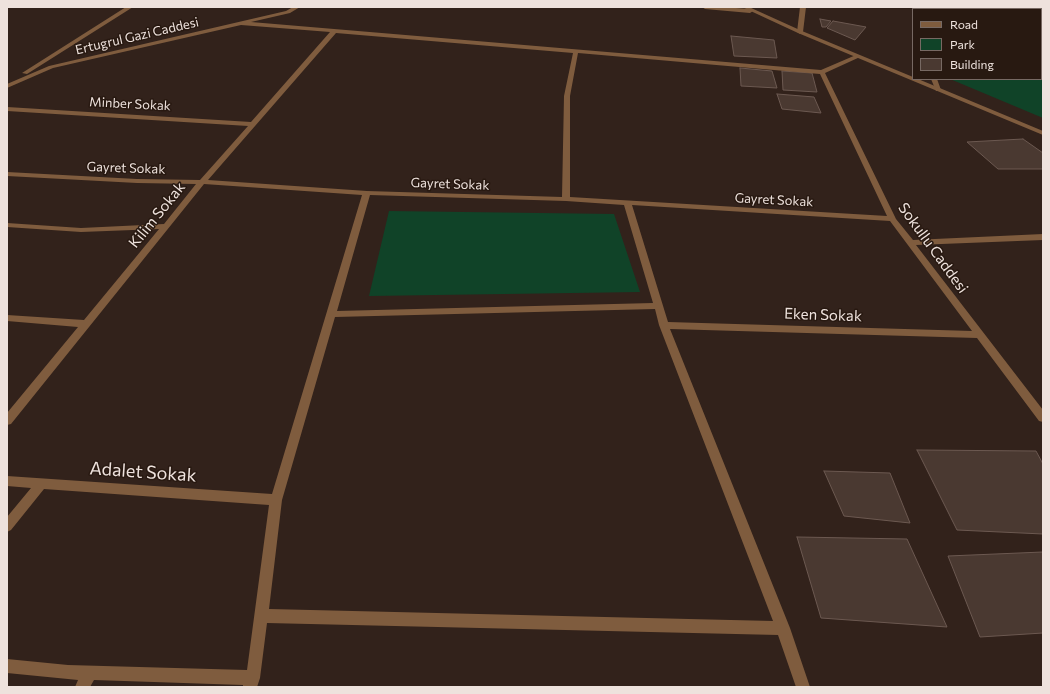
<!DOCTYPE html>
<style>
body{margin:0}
#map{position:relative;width:1050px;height:694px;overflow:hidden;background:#32221b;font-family:Commissioner,sans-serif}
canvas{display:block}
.frame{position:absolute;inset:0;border:8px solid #eee2dd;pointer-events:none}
.legend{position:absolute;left:912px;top:8px;width:130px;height:72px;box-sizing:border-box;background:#281911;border:1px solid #776963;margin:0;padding:5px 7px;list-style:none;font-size:12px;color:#eee2dd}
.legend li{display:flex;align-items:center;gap:8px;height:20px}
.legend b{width:20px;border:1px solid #776963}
</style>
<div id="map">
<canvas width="1050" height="694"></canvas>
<div class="frame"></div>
<ul class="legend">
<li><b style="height:5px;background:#7f5c3e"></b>Road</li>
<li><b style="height:11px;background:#104328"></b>Park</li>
<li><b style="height:11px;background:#4a3931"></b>Building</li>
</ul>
</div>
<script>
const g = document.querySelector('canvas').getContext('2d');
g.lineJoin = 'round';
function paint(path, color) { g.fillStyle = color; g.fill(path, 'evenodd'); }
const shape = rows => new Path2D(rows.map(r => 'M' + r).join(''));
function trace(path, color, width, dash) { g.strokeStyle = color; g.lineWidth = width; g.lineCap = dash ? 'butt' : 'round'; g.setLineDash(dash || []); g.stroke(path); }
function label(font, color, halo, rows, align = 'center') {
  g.font = font + ' Commissioner,sans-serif'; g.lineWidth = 3; g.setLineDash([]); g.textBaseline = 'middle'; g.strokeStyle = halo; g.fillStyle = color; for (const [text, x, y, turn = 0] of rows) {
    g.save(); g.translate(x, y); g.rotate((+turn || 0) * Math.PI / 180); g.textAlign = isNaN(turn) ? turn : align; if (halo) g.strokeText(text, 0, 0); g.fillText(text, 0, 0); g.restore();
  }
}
paint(shape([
 [987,7,1043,7,1043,45,1041,45,1041,9,988,9],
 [1041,52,1043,52,1043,118,950,79,1041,79],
 [389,211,614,214,640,292,369,296]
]), '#104328');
const building = shape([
 [820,19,831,21,826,27,822,27,820,19],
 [833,21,866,27,855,40,827,28,833,21],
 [731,36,774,40,777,58,734,56,731,36],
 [740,68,772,71,777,88,741,86,740,68],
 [782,71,812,73,817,92,783,90,782,71],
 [777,94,814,97,821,113,782,109,777,94],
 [1023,139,1043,153,1043,169,998,169,967,142,1023,139],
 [917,450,1036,451,1043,464,1043,534,957,530,917,450],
 [824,471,890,473,910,523,844,516,824,471],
 [797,537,907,539,947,627,821,618,797,537],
 [1043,552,1043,633,980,637,948,556,1043,552]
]);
paint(building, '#4a3931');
trace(building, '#6c5951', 1);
paint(shape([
 [126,7,133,7,27,74,22,73,126,7],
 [293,7,300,7,290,13,251,22,821,70,856,55,860,55,860,57,825,73,896,219,913,240,1043,234,1043,240,916,245,1043,410,1043,422,1039,421,977,338,670,329,790,628,810,687,796,687,778,635,267,623,260,678,257,687,243,687,243,685,94,680,90,687,75,687,78,680,7,673,7,659,68,665,247,670,269,505,44,489,11,530,7,532,7,517,31,488,7,486,7,476,272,494,362,195,204,184,11,424,7,425,7,413,78,327,7,321,7,315,84,320,159,229,81,232,7,227,7,223,81,228,164,224,196,184,137,183,7,176,7,172,137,179,200,180,248,126,7,111,7,107,251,122,330,32,241,25,53,68,7,88,7,84,49,66,286,11,293,7],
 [336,33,573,53,564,96,562,197,367,191,208,180,336,33],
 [578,53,820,74,887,216,570,197,570,96,578,53],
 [370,195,566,201,624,205,653,303,337,311,370,195],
 [632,205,890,221,972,331,668,322,632,205],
 [655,309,659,325,773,621,269,609,282,500,335,317,655,309],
 [702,7,722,7,750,9,753,11,750,13,705,9,702,7],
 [800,7,806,7,803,32,800,34,797,32,800,7],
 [916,7,922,7,922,9,916,9,916,7],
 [1041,46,1043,46,1043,50,1041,50,1041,46],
 [931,79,937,79,941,90,940,91,936,91,931,79]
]), '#7f5c3e');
paint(shape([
 [742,7,749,7,802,31,913,77,913,79,918,79,1043,131,1043,135,798,33,742,7]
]), '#7f5c3e');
label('13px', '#eee2dd', '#281911', [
 ["Ertugrul Gazi Caddesi",137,36,-13],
 ["Minber Sokak",130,104,3],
 ["Gayret Sokak",126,168,2],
 ["Gayret Sokak",450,184,2],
 ["Gayret Sokak",774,200,3]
]);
label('15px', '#eee2dd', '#281911', [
 ["Kilim Sokak",157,215,-51],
 ["Sokullu Caddesi",933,248,54],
 ["Eken Sokak",823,315,2]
]);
label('18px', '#eee2dd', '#281911', [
 ["Adalet Sokak",143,472,4]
]);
</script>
